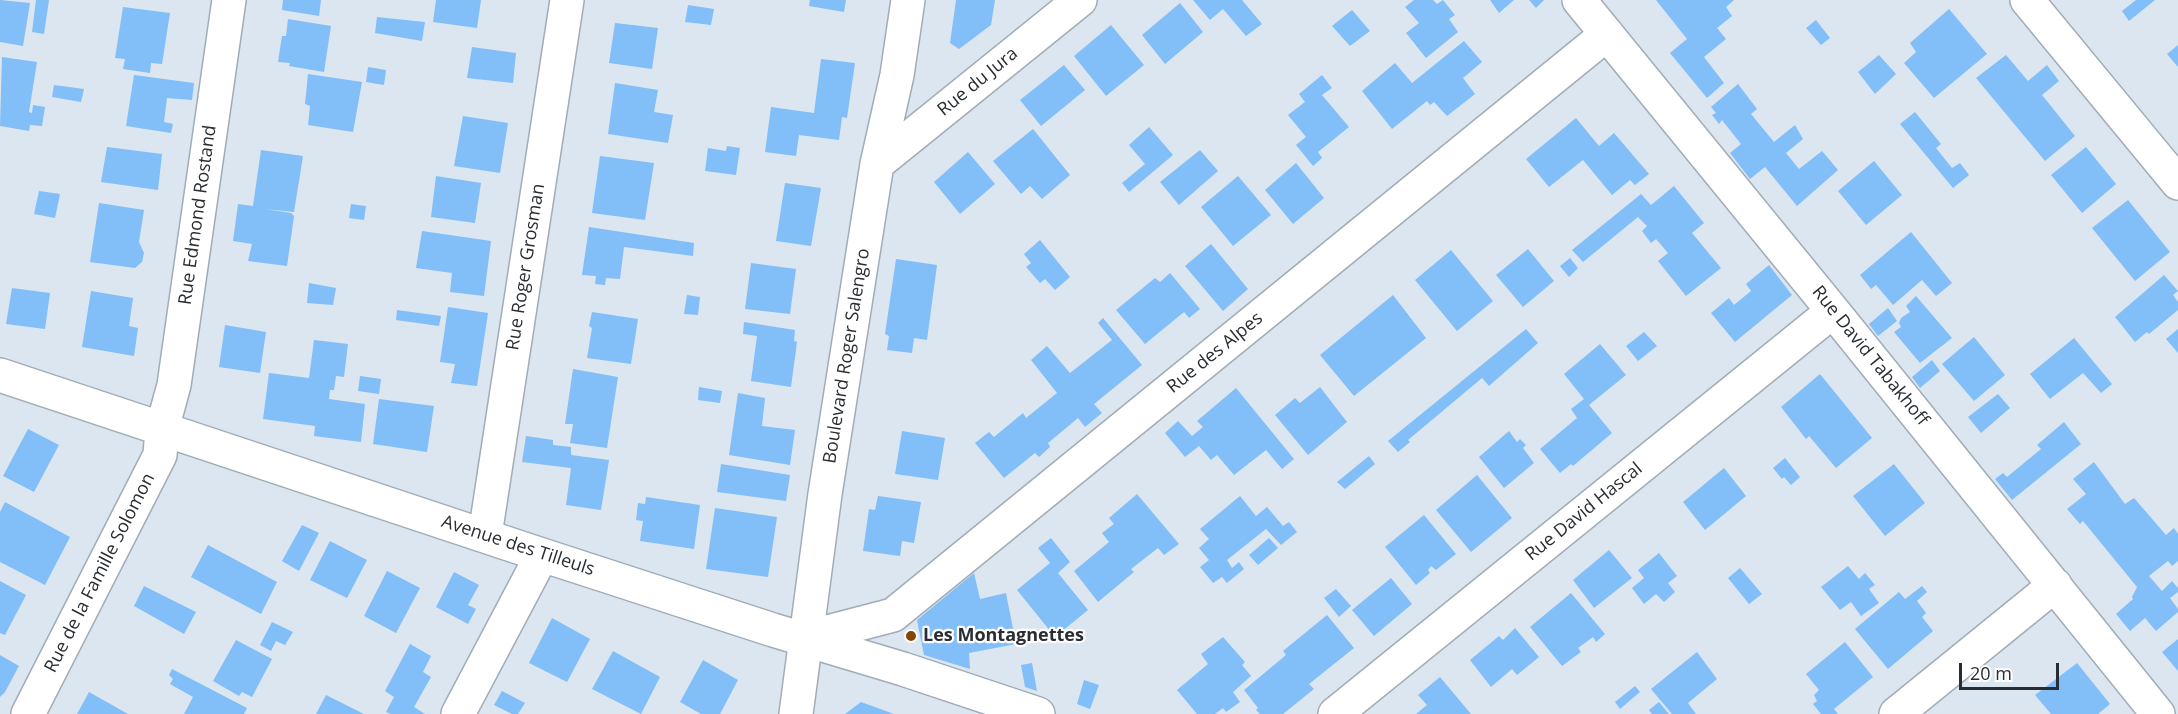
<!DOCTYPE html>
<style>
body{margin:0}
#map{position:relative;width:2178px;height:714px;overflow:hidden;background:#dbe6f1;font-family:"Open Sans",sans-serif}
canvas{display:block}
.scale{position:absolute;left:1959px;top:663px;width:100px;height:27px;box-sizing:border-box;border:3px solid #292d31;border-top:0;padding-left:8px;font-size:18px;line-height:21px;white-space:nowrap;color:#292d31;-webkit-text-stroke:4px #fff;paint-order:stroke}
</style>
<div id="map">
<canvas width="2178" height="714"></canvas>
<div class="scale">20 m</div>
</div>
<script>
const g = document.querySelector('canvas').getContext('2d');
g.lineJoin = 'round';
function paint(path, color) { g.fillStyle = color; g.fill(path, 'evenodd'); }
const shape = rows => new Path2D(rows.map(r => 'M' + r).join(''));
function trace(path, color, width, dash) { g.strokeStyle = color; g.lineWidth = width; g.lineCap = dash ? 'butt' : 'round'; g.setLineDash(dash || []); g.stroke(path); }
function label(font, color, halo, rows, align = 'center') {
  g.font = font + ' "Open Sans",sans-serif'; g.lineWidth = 4.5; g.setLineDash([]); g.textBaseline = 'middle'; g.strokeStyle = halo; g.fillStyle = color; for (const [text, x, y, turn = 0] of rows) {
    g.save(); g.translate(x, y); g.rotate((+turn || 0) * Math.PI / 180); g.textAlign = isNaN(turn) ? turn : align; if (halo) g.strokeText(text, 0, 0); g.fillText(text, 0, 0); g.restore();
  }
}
paint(shape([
 [0,0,30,3,23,46,0,42],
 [36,0,49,0,44,34,32,32],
 [283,0,321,0,319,16,282,10],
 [436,0,481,0,477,28,433,22],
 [810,0,846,0,844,12,809,6],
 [956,0,995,0,991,25,959,49,950,43],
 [1193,0,1242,0,1262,24,1246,36,1223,9,1210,20],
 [1414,0,1433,0,1437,4,1443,0,1455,15,1449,19,1458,32,1426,58,1406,33,1419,23,1405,7],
 [1490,0,1514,0,1499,13],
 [1529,0,1544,0,1536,8],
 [1656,0,1734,0,1726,7,1732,16,1717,28,1726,39,1704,57,1724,83,1707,98,1670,53,1687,39],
 [2136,0,2155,0,2129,21,2122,11],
 [1180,3,1203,32,1165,64,1142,35],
 [688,5,714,9,711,25,685,22],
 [123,7,170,13,162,64,151,63,150,73,123,69,125,59,115,58],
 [1949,9,1987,54,1934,98,1904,63,1916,52,1910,43],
 [1352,10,1370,31,1350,46,1332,26],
 [377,17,425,22,422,41,375,33],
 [288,19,331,26,324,72,289,66,290,63,278,62,282,36,286,36],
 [1816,20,1830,38,1821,45,1806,28],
 [615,23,658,28,652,69,609,63],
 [1111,25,1144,65,1106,96,1074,56],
 [1464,41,1482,62,1463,78,1475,94,1447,116,1434,102,1430,105,1427,101,1392,129,1362,91,1395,63,1412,83],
 [2178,45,2178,67,2167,54],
 [472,47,516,53,513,83,467,78],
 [1879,55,1896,74,1875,94,1858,72],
 [2006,55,2028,81,2047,65,2059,81,2042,95,2075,136,2045,161,1976,78],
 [2,57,37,62,29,112,32,113,33,105,45,107,42,126,30,125,29,131,0,126],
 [821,59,855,63,847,118,842,117,839,140,799,135,796,156,765,152,771,107,814,113],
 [1064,65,1085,90,1041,126,1020,100],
 [368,67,386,70,384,85,366,82],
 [308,74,362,82,353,132,308,125,310,106,305,104],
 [134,75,194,83,192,100,167,98,164,122,173,124,171,133,126,126],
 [1322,75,1332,88,1322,95,1349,127,1318,152,1322,158,1313,166,1296,145,1306,137,1288,115,1305,102,1299,94],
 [615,83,658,90,654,112,673,115,668,143,608,134],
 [1738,84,1757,109,1751,114,1774,142,1795,125,1803,139,1786,153,1799,169,1822,151,1838,170,1797,206,1765,167,1750,179,1730,153,1741,144,1722,120,1719,124,1712,115,1716,113,1711,107],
 [54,85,84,89,81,102,52,97],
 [1915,112,1941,144,1936,148,1952,168,1960,163,1969,175,1953,188,1900,124],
 [463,116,508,123,500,173,454,166],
 [1576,118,1599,146,1614,133,1649,174,1635,185,1630,180,1612,195,1583,160,1549,187,1526,159],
 [1149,127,1173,155,1129,192,1122,183,1145,164,1129,145],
 [1033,129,1070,175,1042,199,1030,186,1021,194,993,161],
 [727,146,740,148,736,175,705,171,708,148,726,151],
 [107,147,162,154,158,190,101,182],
 [2086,147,2116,184,2082,213,2051,175],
 [261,150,303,156,294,212,265,209,291,213,294,216,287,266,248,261,252,244,233,241,238,204,253,206],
 [1200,150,1218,171,1179,205,1160,182],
 [968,152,995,184,960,214,934,182],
 [600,156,654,163,645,220,592,213],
 [1874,161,1902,195,1866,225,1838,191],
 [1296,163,1324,198,1293,224,1265,190],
 [436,176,481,183,475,223,431,217],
 [1238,176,1271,215,1233,246,1201,207],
 [785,183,821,188,811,246,776,241],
 [1674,186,1704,223,1692,233,1721,268,1686,296,1658,261,1668,253,1656,239,1651,243,1642,231,1647,226,1638,217,1583,262,1572,250,1641,194,1651,205],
 [39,191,60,194,55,218,34,214],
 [2128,200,2170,252,2135,281,2092,228],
 [99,203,144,210,139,242,144,253,142,262,135,268,90,262],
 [351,204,366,206,364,220,349,218],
 [589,227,694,243,693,256,624,247,620,279,606,278,605,285,595,284,596,276,582,275],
 [422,231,491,241,484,296,450,292,452,273,416,268],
 [1911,232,1952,283,1936,296,1922,280,1893,305,1876,285,1871,289,1860,275],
 [1040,240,1070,277,1055,290,1045,279,1040,283,1026,267,1031,263,1024,254],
 [1211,244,1248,289,1223,311,1185,266],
 [1528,249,1554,281,1523,307,1496,275],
 [1451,250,1493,301,1457,331,1415,280],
 [1570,258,1578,268,1569,277,1560,266],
 [896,259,937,265,927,340,914,338,912,353,887,350,889,336,885,334],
 [751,263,796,269,790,314,745,309],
 [1769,265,1792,295,1735,342,1711,313,1729,298,1734,305,1751,291,1746,284],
 [1170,273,1200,309,1189,318,1184,312,1145,344,1116,310,1155,278,1160,282],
 [2164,275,2178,291,2173,295,2178,302,2178,310,2149,334,2147,332,2135,342,2115,317],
 [309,283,336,288,333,305,307,303],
 [12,288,50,293,45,329,6,324],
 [91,291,133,298,129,326,138,328,134,356,82,347],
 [687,295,700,297,698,315,684,314],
 [1393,295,1426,338,1354,396,1320,355],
 [1916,296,1952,338,1920,363,1894,332,1901,327,1899,323,1901,318,1910,312,1906,306],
 [448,307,488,313,477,386,451,383,455,364,440,362],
 [1888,308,1897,321,1878,336,1869,324],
 [397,310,441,316,439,326,396,320],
 [592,312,638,319,631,364,587,358,592,328,589,326],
 [1103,318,1142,365,1094,404,1102,413,1085,427,1078,418,1048,443,1050,447,1039,457,1035,453,1004,478,975,443,989,432,994,437,1023,413,1026,418,1057,393,1031,360,1047,346,1070,373,1112,340,1098,323],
 [744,322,795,330,794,341,797,342,791,387,751,381,757,336,743,334],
 [225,325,266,332,260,373,219,367],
 [1526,329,1538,343,1489,386,1482,378,1408,440,1410,442,1398,452,1388,441],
 [2178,329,2178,353,2166,339],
 [1644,332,1657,346,1638,361,1626,346],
 [1974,337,2005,375,1974,401,1942,364],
 [2074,338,2112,384,2101,393,2083,373,2050,399,2030,374],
 [314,340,348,344,344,377,336,376,334,390,330,390,329,399,365,404,361,442,314,436,315,426,263,419,269,373,309,378],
 [1600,344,1626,375,1589,405,1612,433,1573,466,1571,464,1560,473,1540,449,1577,418,1571,409,1584,399,1564,374],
 [1932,360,1940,371,1920,388,1912,377],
 [573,369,618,377,607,448,570,443,573,424,565,424],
 [1820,374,1872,438,1836,468,1809,436,1806,439,1781,407],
 [360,376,381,379,379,394,358,391],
 [699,387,722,391,720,403,698,400],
 [1320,387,1347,422,1308,455,1275,415,1295,398,1300,403],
 [1236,388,1294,459,1282,469,1266,450,1234,475,1217,455,1211,460,1199,446,1185,457,1165,433,1178,421,1192,436,1203,427,1197,421],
 [738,393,765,398,762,426,795,430,790,465,729,455],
 [1998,394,2010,408,1981,433,1968,417],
 [379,399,434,406,427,452,373,444],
 [2064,422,2081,444,2012,500,1995,479,2003,473,2007,477,2041,449,2037,445],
 [28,429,59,445,34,492,3,476],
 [902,431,945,438,938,480,895,474],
 [1509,431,1517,442,1520,439,1526,445,1523,448,1534,463,1504,488,1479,457],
 [526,436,553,440,553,445,571,447,571,455,609,460,601,510,566,505,571,468,522,462],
 [1369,456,1375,464,1345,489,1337,482],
 [1785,458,1800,477,1791,485,1784,477,1782,479,1773,468],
 [2094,462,2125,504,2134,498,2166,535,2174,528,2178,534,2178,561,2172,566,2168,561,2149,576,2162,591,2172,581,2178,588,2178,592,2170,598,2178,609,2178,612,2156,631,2145,618,2130,631,2116,614,2133,599,2132,597,2137,587,2083,521,2080,524,2067,509,2086,494,2073,479],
 [721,464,790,475,786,501,717,492],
 [1894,464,1925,503,1885,536,1853,496],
 [1724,468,1746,496,1705,530,1683,502],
 [1477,475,1512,518,1471,552,1436,510],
 [1137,494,1179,544,1164,555,1158,548,1131,569,1134,572,1098,602,1074,571,1109,542,1102,533,1114,524,1109,518],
 [878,496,921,502,914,543,902,541,900,556,863,551,869,509,875,510],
 [1240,496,1256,516,1267,507,1283,526,1289,522,1297,532,1281,545,1266,529,1227,560,1232,568,1239,562,1244,569,1227,583,1222,577,1213,583,1200,567,1209,560,1199,548,1209,539,1200,529],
 [646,497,700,505,694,549,640,541,643,521,636,520,638,503,645,504],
 [5,502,70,537,45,585,0,562,0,512],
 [715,508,777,517,768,577,706,569],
 [1424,515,1456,554,1436,570,1431,566,1428,570,1430,573,1416,585,1385,547],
 [302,525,319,533,299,571,282,561],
 [1051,538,1070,562,1058,573,1088,610,1055,637,1017,590,1050,563,1038,548],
 [1269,538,1278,548,1258,565,1249,555],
 [330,541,367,560,347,598,310,580],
 [208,545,277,582,261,614,191,577],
 [1609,550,1632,578,1594,608,1573,580],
 [1659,553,1677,576,1668,583,1675,592,1664,602,1656,594,1644,604,1632,588,1644,578,1638,570],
 [1848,566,1859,579,1865,573,1875,585,1869,589,1879,603,1861,616,1851,602,1840,610,1821,587],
 [1740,568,1762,594,1749,604,1728,578],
 [387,571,420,588,396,633,364,616],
 [454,572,479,585,468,605,476,609,468,624,436,607],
 [974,573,980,599,1006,593,1016,644,969,653,970,669,924,655,917,620],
 [1391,578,1412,604,1374,636,1352,610],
 [0,581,26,595,5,635,0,633],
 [144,586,196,612,184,634,134,606],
 [1922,586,1927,592,1917,601,1926,613,1922,617,1933,631,1888,669,1855,629,1899,592,1905,599],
 [1336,589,1351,606,1339,617,1324,598],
 [1571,593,1605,634,1596,642,1593,637,1578,648,1581,652,1562,666,1530,627],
 [1327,615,1354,648,1309,684,1314,689,1283,714,1260,714,1256,710,1258,708,1244,690,1286,655,1283,651],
 [552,618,590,639,567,682,529,663],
 [272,622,293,632,285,645,276,641,271,651,260,645],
 [1515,628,1539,657,1517,675,1512,669,1491,687,1470,660,1499,636,1503,640],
 [1223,637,1245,662,1242,665,1251,676,1233,692,1240,702,1226,712,1223,708,1215,714,1197,714,1177,690,1208,664,1201,654],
 [2178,639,2178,671,2162,652],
 [236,640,272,659,252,697,242,692,239,696,213,681],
 [1845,642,1873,677,1834,709,1838,714,1821,714,1813,704,1817,701,1814,695,1819,690,1806,674],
 [410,644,431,656,423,672,431,677,414,707,425,714,391,714,386,712,394,697,385,691],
 [613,651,660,677,641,714,592,689],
 [1697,652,1717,679,1688,703,1696,714,1672,714,1651,689],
 [0,655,19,666,5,692,0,697],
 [703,660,738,680,720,714,701,714,680,702],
 [1032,663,1037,691,1025,687,1021,665],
 [2077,663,2110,704,2098,714,2051,714,2035,695],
 [172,669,247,708,244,714,184,714,193,697,170,684,173,679,169,675],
 [1440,677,1471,714,1416,714,1427,705,1418,695],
 [1084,680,1099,685,1090,709,1077,704],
 [1635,686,1640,692,1620,709,1615,702],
 [502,691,525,703,518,714,512,714,494,705],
 [89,692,128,714,77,714],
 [326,695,364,714,316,714],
 [861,702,894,714,845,714],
 [1659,702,1669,714,1652,714,1649,710]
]), '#82bef7');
const minor = shape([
 [1579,0,1833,311,2158,714],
 [2027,0,2178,183],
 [877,164,1080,0],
 [0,375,542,555,773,630,903,669,1038,714],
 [485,535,567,0],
 [805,638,893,615,1607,34],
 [28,714,160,455,162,429,174,385,229,0],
 [458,714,542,555],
 [796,714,825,494,877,164,897,75,908,0],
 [1335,714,1833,311],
 [1896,714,2055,585]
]);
trace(minor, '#a1acb6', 36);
trace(minor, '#fff', 33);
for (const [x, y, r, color] of [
 [911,636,6,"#834702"]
]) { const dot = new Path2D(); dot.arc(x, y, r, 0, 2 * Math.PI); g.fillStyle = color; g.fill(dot); trace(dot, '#fff', 2); }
label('18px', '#292d31', '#fff', [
 ["Rue du Jura",978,82,-39],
 ["Rue Edmond Rostand",198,215,-82],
 ["Rue Roger Grosman",526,267,-81],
 ["Rue des Alpes",1215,353,-39],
 ["Boulevard Roger Salengro",847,356,-81],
 ["Rue David Tabakhoff",1870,356,51],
 ["Rue David Hascal",1584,512,-39],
 ["Avenue des Tilleuls",518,546,18],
 ["Rue de la Famille Solomon",100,573,-63]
]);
label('bold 18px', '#292d31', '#fff', [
 ["Les Montagnettes",923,636]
], 'left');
</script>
